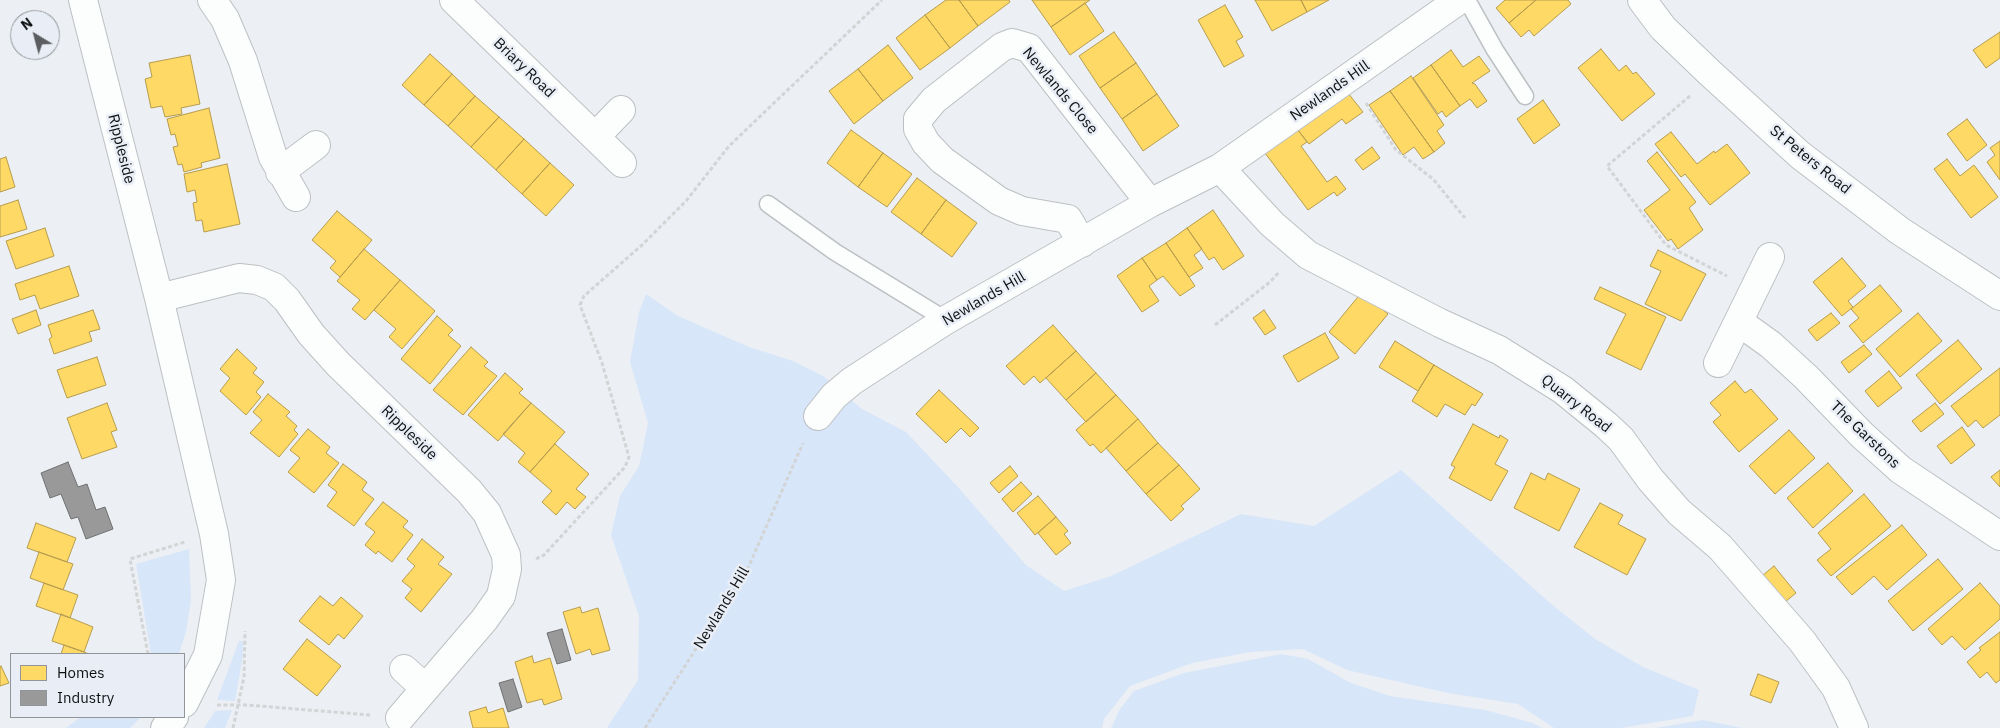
<!DOCTYPE html>
<style>
body{margin:0}
#map{position:relative;width:2000px;height:728px;overflow:hidden;background:#eceff3;font-family:"IBM Plex Sans",sans-serif}
canvas{display:block}
.legend{position:absolute;left:10px;top:653px;width:175px;height:65px;box-sizing:border-box;background:#e9eef6;border:1px solid #91959a;margin:0;padding:6px 9px;list-style:none;font-size:15px;color:#0d0f11}
.legend li{display:flex;align-items:center;gap:10px;height:25px}
.legend b{width:25px;border:1px solid #91959a}
.north{position:absolute;left:10px;top:10px;width:50px;height:50px;box-sizing:border-box;background:#e9eef6;border:1px solid #91959a;border-radius:50%;rotate:323deg;font-size:14px;font-weight:700;line-height:20px;text-align:center;color:#0d0f11}
.north::after{content:'';display:block;margin:auto;width:18px;height:22px;background:#5b5d60;clip-path:polygon(50% 0,100% 100%,50% 72%,0 100%)}
</style>
<div id="map">
<canvas width="2000" height="728"></canvas>
<ul class="legend">
<li><b style="height:14px;background:#ffd966"></b>Homes</li>
<li><b style="height:14px;background:#999"></b>Industry</li>
</ul>
<div class="north">N</div>
</div>
<script>
const g = document.querySelector('canvas').getContext('2d');
g.lineJoin = 'round';
function paint(path, color) { g.fillStyle = color; g.fill(path, 'evenodd'); }
const shape = rows => new Path2D(rows.map(r => 'M' + r).join(''));
function trace(path, color, width, dash) { g.strokeStyle = color; g.lineWidth = width; g.lineCap = dash ? 'butt' : 'round'; g.setLineDash(dash || []); g.stroke(path); }
function label(font, color, halo, rows, align = 'center') {
  g.font = font + ' "IBM Plex Sans",sans-serif'; g.lineWidth = 5; g.setLineDash([]); g.textBaseline = 'middle'; g.strokeStyle = halo; g.fillStyle = color; for (const [text, x, y, turn = 0] of rows) {
    g.save(); g.translate(x, y); g.rotate((+turn || 0) * Math.PI / 180); g.textAlign = isNaN(turn) ? turn : align; if (halo) g.strokeText(text, 0, 0); g.fillText(text, 0, 0); g.restore();
  }
}
paint(shape([
 [646,294,678,316,749,347,793,361,823,376,862,409,906,432,957,486,1026,565,1064,591,1111,576,1241,514,1314,526,1401,470,1550,603,1595,639,1643,667,1699,690,1693,716,1621,728,1554,728,1518,704,1448,693,1347,670,1303,649,1250,652,1192,663,1130,686,1104,719,1102,728,607,728,638,680,639,616,611,535,620,496,639,466,648,423,630,362,639,312],
 [189,549,191,600,186,632,179,654,151,654,136,564],
 [239,641,243,641,243,655,235,701,217,700],
 [1281,654,1308,659,1351,683,1390,696,1485,710,1533,723,1542,728,1111,728,1120,709,1134,691,1184,673],
 [232,710,225,728,204,728,215,711],
 [81,717,141,717,130,728,66,728],
 [1703,720,1742,728,1656,728]
]), '#d8e6fa');
const homes = shape([
 [946,0,959,0,978,26,950,48,925,15,946,0],
 [959,0,1009,0,1010,2,978,26,959,0],
 [1032,0,1090,0,1051,27,1032,0],
 [1255,0,1301,0,1307,12,1272,31,1255,0],
 [1301,0,1329,0,1307,12,1301,0],
 [1505,0,1536,0,1509,23,1496,8,1505,0],
 [1536,0,1568,0,1571,4,1534,36,1529,30,1521,37,1509,23,1536,0],
 [1085,3,1104,31,1070,55,1051,27,1085,3],
 [1225,5,1243,37,1236,41,1244,56,1224,67,1198,20,1225,5],
 [925,15,950,48,920,70,896,38,925,15],
 [1114,32,1136,63,1100,88,1079,56,1114,32],
 [2000,32,2000,58,1986,68,1973,50,2000,32],
 [888,45,913,78,883,101,858,69,888,45],
 [1601,49,1619,71,1626,65,1633,74,1636,72,1655,94,1622,121,1578,68,1601,49],
 [1451,50,1463,67,1479,56,1490,71,1472,83,1475,84,1487,101,1477,108,1470,99,1460,106,1431,65,1451,50],
 [430,54,452,74,424,105,402,85,430,54],
 [190,55,200,104,181,108,182,114,165,117,162,106,151,108,145,79,152,77,149,63,190,55],
 [1136,63,1157,94,1122,119,1100,88,1136,63],
 [1431,65,1460,106,1446,117,1442,111,1438,114,1413,78,1431,65],
 [858,69,883,101,854,124,829,91,858,69],
 [452,74,475,96,448,126,424,105,452,74],
 [1411,76,1444,125,1437,131,1445,143,1434,152,1390,91,1411,76],
 [1344,88,1363,112,1346,124,1342,119,1309,144,1294,125,1344,88],
 [1390,91,1434,152,1423,159,1414,147,1403,155,1369,105,1390,91],
 [1157,94,1179,126,1143,151,1122,119,1157,94],
 [475,96,499,117,471,147,448,126,475,96],
 [1543,100,1560,125,1534,144,1517,119,1543,100],
 [209,108,220,158,201,163,202,167,184,172,182,164,178,165,173,147,178,146,175,134,171,135,167,119,209,108],
 [499,117,524,139,496,170,471,147,499,117],
 [1967,119,1987,145,1967,161,1947,134,1967,119],
 [1294,125,1307,142,1301,146,1327,182,1336,176,1346,189,1337,196,1334,192,1308,210,1262,149,1294,125],
 [851,130,883,153,858,187,827,163,851,130],
 [1671,132,1697,164,1714,151,1715,153,1727,144,1750,173,1710,205,1685,174,1681,177,1655,144,1671,132],
 [524,139,550,163,522,194,496,170,524,139],
 [2000,141,2000,180,1987,162,1995,155,1990,148,2000,141],
 [1372,147,1380,158,1363,170,1355,160,1372,147],
 [1657,152,1696,202,1689,208,1703,230,1678,249,1671,239,1668,241,1644,210,1670,190,1647,161,1657,152],
 [883,153,912,174,887,207,858,187,883,153],
 [6,157,15,187,0,192,0,159,6,157],
 [1947,159,1960,176,1974,165,1998,197,1971,218,1934,169,1947,159],
 [550,163,574,185,546,216,522,194,550,163],
 [227,164,240,224,204,232,202,220,196,221,193,203,197,202,195,190,187,192,184,174,227,164],
 [917,178,946,200,921,234,891,212,917,178],
 [18,200,27,229,0,237,0,206,18,200],
 [946,200,977,223,952,257,921,234,946,200],
 [1213,210,1244,256,1223,270,1214,257,1209,260,1187,228,1213,210],
 [337,211,372,240,340,277,330,268,336,261,312,240,337,211],
 [45,228,54,256,16,269,6,241,45,228],
 [1187,228,1202,249,1194,255,1203,268,1189,277,1166,243,1187,228],
 [1166,243,1195,286,1180,296,1163,276,1157,280,1142,258,1166,243],
 [364,249,400,280,365,320,352,309,360,300,337,281,364,249],
 [1658,250,1706,274,1681,321,1645,304,1661,271,1650,266,1658,250],
 [1142,258,1157,280,1149,286,1159,301,1142,312,1117,276,1142,258],
 [1842,258,1866,286,1848,301,1853,307,1842,316,1813,282,1842,258],
 [69,266,79,296,40,309,35,295,20,300,15,284,69,266],
 [400,280,435,311,402,349,389,337,396,329,374,310,400,280],
 [1880,285,1902,311,1863,343,1849,326,1859,318,1851,309,1880,285],
 [1600,287,1666,317,1641,370,1606,353,1626,314,1594,299,1600,287],
 [1362,292,1388,314,1355,354,1329,332,1362,292],
 [36,310,41,325,18,334,12,319,36,310],
 [93,310,100,329,89,332,92,341,54,354,49,339,52,337,48,325,93,310],
 [1264,310,1276,328,1265,335,1253,318,1264,310],
 [1831,313,1840,323,1817,341,1808,330,1831,313],
 [1918,313,1942,341,1900,377,1876,349,1918,313],
 [437,316,453,330,448,335,461,346,430,384,401,359,437,316],
 [1053,325,1076,351,1040,383,1034,376,1024,385,1006,366,1053,325],
 [1325,333,1339,358,1298,382,1283,356,1325,333],
 [1958,340,1982,369,1940,404,1916,375,1958,340],
 [1395,341,1434,365,1418,391,1379,367,1395,341],
 [1864,345,1872,354,1849,373,1841,362,1864,345],
 [471,347,488,362,484,366,497,376,463,415,433,390,471,347],
 [237,349,257,368,253,373,264,382,256,392,261,397,246,415,220,391,230,378,220,369,237,349],
 [1076,351,1096,373,1066,400,1046,378,1076,351],
 [97,357,106,385,67,398,57,370,97,357],
 [1434,365,1483,394,1475,406,1472,404,1465,415,1445,404,1437,417,1412,401,1434,365],
 [2000,368,2000,415,1983,428,1976,420,1968,427,1951,406,2000,368],
 [1889,371,1902,388,1878,407,1865,391,1889,371],
 [505,373,523,389,519,393,531,403,498,441,468,415,505,373],
 [1096,373,1116,395,1086,422,1066,400,1096,373],
 [1735,381,1745,393,1751,389,1778,419,1739,452,1713,422,1721,415,1710,403,1735,381],
 [939,390,979,428,970,437,961,428,946,443,916,414,939,390],
 [268,394,290,412,286,416,297,426,294,430,298,434,279,457,250,433,262,420,253,412,268,394],
 [1116,395,1138,419,1101,453,1093,444,1090,446,1076,430,1116,395],
 [107,403,117,430,111,432,117,447,82,459,67,418,107,403],
 [531,403,565,432,530,472,518,462,525,453,503,434,531,403],
 [1935,403,1944,414,1921,432,1912,421,1935,403],
 [1138,419,1158,443,1126,471,1106,448,1138,419],
 [1473,424,1499,438,1500,435,1508,440,1495,464,1508,471,1491,501,1449,478,1455,467,1451,465,1473,424],
 [1962,427,1975,445,1951,464,1937,446,1962,427],
 [308,429,330,447,326,453,339,463,314,493,288,472,300,458,290,450,308,429],
 [1789,430,1815,458,1775,494,1749,466,1789,430],
 [1158,443,1179,465,1146,494,1126,471,1158,443],
 [555,444,589,474,576,489,586,497,575,509,567,502,556,515,542,502,552,491,530,472,555,444],
 [1828,463,1853,491,1813,528,1787,498,1828,463],
 [343,464,367,482,362,490,374,499,354,526,327,506,337,492,328,485,343,464],
 [1179,465,1200,489,1181,506,1184,509,1171,521,1146,494,1179,465],
 [1010,466,1018,476,999,493,990,483,1010,466],
 [2000,470,2000,487,1991,477,2000,470],
 [1531,473,1545,480,1548,473,1580,489,1559,531,1514,508,1531,473],
 [1021,482,1032,494,1013,512,1002,499,1021,482],
 [1864,494,1891,526,1831,576,1817,560,1831,549,1818,533,1864,494],
 [1038,496,1056,517,1035,535,1017,513,1038,496],
 [383,502,408,521,403,527,413,535,392,562,378,551,376,554,365,545,375,532,365,524,383,502],
 [1600,503,1623,515,1618,524,1646,539,1627,575,1574,547,1600,503],
 [1056,517,1068,531,1064,534,1071,543,1056,555,1038,533,1056,517],
 [36,523,76,538,67,562,27,548,36,523],
 [1902,525,1927,555,1887,590,1874,576,1852,595,1836,577,1902,525],
 [422,539,444,557,438,564,452,574,421,612,405,598,412,589,402,581,415,566,407,559,422,539],
 [39,552,73,564,63,590,30,578,39,552],
 [1938,559,1963,589,1913,631,1888,601,1938,559],
 [1774,566,1796,593,1779,607,1757,580,1774,566],
 [44,583,78,595,70,618,36,606,44,583],
 [1980,583,2000,606,2000,619,1965,650,1952,636,1942,645,1928,629,1980,583],
 [320,596,333,606,341,597,363,616,344,639,338,634,329,645,299,621,320,596],
 [580,607,582,613,598,608,610,650,592,655,590,649,576,654,563,612,580,607],
 [61,614,93,627,84,652,52,641,61,614],
 [2000,632,2000,680,1996,683,1987,672,1980,678,1967,662,1981,650,1979,648,2000,632],
 [307,639,341,666,317,696,283,669,307,639],
 [64,645,84,652,89,654,61,654,64,645],
 [532,656,534,663,550,658,562,699,544,705,542,699,527,703,515,662,532,656],
 [1,666,9,683,0,686,0,667,1,666],
 [1758,674,1779,682,1771,703,1750,695,1758,674],
 [486,707,488,713,503,708,509,728,473,728,469,712,486,707]
]);
paint(homes, '#ffd966');
trace(homes, '#b69c4c', 1);
const industry = shape([
 [68,462,78,487,87,484,96,510,105,507,113,529,86,539,78,517,71,519,61,494,50,498,41,473,68,462],
 [562,629,571,660,557,664,547,633,562,629],
 [513,679,522,707,508,712,499,683,513,679]
]);
paint(industry, '#999');
trace(industry, '#6f7070', 1);
const service = shape([
 [1467,0,1495,50,1525,96],
 [768,204,835,252,946,320]
]);
const minor = shape([
 [83,0,159,298,214,534,221,580,208,655,184,703],
 [212,0,225,19,243,61,273,157,296,197],
 [454,0,622,163],
 [1642,0,1663,28,1710,73,1800,155,1900,231,2000,296],
 [595,137,621,110],
 [1220,168,1272,224,1308,255,1440,323,1499,350,1563,390,1606,425,1621,439,1650,479,1679,512,1720,547,1802,641,1836,688,1854,728],
 [280,172,316,145],
 [1082,243,1068,219,1022,211,999,201,942,160,926,143,918,129,918,119,934,100,1002,47,1012,43,1029,48,1150,203],
 [159,298,239,278,257,280,274,287,287,300,311,334,338,364,469,491,487,513,506,555,507,569,501,596,484,620,400,718],
 [1739,322,1771,345,1806,377,1862,435,1901,470,2000,536],
 [1718,363,1770,257],
 [818,416,834,396,852,381,946,320,1150,203,1220,168,1459,0],
 [404,669,425,688],
 [165,728,174,717]
]);
trace(service, '#bdc0c3', 19);
trace(minor, '#bdc0c3', 30);
trace(shape([
 [1690,96,1607,166,1666,245,1727,276],
 [1366,103,1396,150,1433,179,1465,218],
 [1215,325,1270,282,1280,271],
 [536,559,544,555,625,467,629,457,602,363,580,305,584,296,642,245,686,201,729,146,882,0],
 [148,654,130,559,185,542],
 [217,705,247,705,370,715],
 [233,728,244,677,245,631],
 [645,728,748,568,803,443]
]), '#d2d4d5', 3, [4, 2.5]);
trace(service, '#fcfdfd', 16);
trace(minor, '#fcfdfd', 28);
label('15px', '#0d0f11', '#e9eef6', [
 ["Briary Road",524,68,44],
 ["Newlands Close",1060,91,50],
 ["Newlands Hill",1330,91,-35],
 ["Rippleside",121,149,76],
 ["St Peters Road",1810,160,39],
 ["Newlands Hill",984,299,-30],
 ["Quarry Road",1576,404,38],
 ["Rippleside",409,433,44],
 ["The Garstons",1865,435,44],
 ["Newlands Hill",722,608,-59]
]);
</script>
